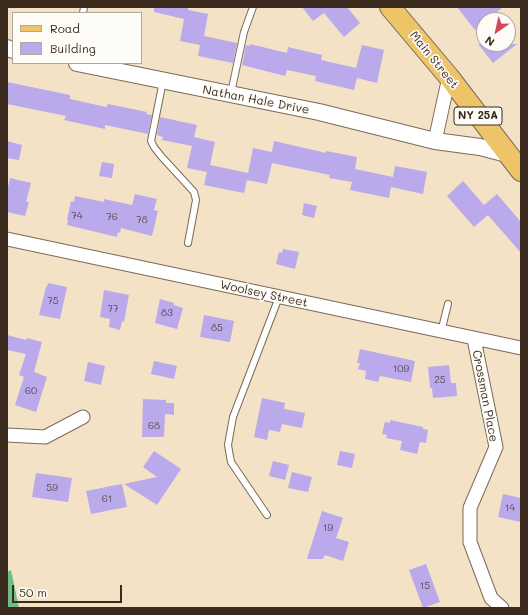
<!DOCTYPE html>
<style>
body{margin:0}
#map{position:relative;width:528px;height:615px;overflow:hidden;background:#f3e2c5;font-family:Mali,sans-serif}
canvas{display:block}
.frame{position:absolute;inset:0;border:8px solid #3b2a1e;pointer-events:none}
.legend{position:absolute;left:12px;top:12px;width:130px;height:52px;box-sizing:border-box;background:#fdfcf7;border:1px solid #afa8a0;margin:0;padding:5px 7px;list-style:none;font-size:12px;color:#3b2a1e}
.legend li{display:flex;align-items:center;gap:8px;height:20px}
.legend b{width:20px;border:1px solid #afa8a0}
.north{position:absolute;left:476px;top:12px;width:40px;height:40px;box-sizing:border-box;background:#fdfcf7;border:1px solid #afa8a0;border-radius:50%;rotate:214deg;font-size:11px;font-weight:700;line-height:16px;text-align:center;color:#3b2a1e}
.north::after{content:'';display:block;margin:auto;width:14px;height:18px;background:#d1495b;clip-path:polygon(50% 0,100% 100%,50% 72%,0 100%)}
.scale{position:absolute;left:12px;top:585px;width:110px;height:18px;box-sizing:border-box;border:2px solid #3b2a1e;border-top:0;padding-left:5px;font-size:12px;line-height:14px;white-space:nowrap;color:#3b2a1e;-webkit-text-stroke:3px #fdfcf7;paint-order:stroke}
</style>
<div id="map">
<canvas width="528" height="615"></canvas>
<div class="frame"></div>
<ul class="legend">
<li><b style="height:5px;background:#eec469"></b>Road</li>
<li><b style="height:11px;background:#baa9eb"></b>Building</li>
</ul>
<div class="north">N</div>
<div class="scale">50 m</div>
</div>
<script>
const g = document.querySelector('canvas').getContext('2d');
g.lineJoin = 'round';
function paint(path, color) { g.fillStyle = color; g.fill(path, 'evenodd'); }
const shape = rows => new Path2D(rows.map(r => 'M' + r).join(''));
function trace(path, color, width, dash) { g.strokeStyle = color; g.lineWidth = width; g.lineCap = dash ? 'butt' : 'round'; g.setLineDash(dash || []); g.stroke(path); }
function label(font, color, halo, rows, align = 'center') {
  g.font = font + ' Mali,sans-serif'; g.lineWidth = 3.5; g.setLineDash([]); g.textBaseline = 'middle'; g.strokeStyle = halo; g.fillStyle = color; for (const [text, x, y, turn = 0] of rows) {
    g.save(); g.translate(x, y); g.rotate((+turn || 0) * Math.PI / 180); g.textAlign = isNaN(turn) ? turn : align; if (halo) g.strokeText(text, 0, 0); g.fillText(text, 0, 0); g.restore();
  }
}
paint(shape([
 [11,570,19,608,7,608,7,572]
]), '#70bd86');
paint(shape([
 [154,7,188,7,188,10,208,14,204,36,237,43,233,63,198,56,200,45,180,41,184,19,154,12],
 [302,7,347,7,360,23,344,37,324,13,313,21],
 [457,7,503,7,487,20,484,20,484,23,475,30],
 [250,44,287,53,288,47,322,55,321,60,356,68,362,45,384,50,377,83,357,78,354,90,315,81,316,76,287,70,285,76,242,65,246,45,250,46],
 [478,44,517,44,493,63],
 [7,82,70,95,70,99,106,107,108,104,147,112,146,114,152,115,148,134,105,125,105,129,64,120,66,116,7,104],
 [160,117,197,125,194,137,215,142,210,165,248,173,253,148,272,152,274,141,326,153,326,151,357,157,355,169,393,177,395,166,427,172,423,194,391,187,389,198,350,190,352,182,329,178,330,175,272,163,267,184,247,180,244,193,204,185,207,172,187,168,192,146,162,140,163,137,157,135],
 [7,141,22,145,19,160,7,158],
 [102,162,114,164,112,178,99,176],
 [10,178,31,183,26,202,29,202,25,216,7,212,7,192],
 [463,181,484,205,497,194,521,222,521,253,488,215,474,227,447,196],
 [135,194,157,199,154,210,158,211,152,236,121,228,120,233,118,232,117,237,67,225,68,220,67,220,71,201,74,202,75,196,104,202,104,199,132,205],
 [304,203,317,206,314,218,302,215],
 [283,249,299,252,295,269,276,264,279,252,282,253],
 [48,283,67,287,60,319,39,315,46,287,47,287],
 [104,290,129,295,124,322,122,321,120,330,109,327,110,319,100,317],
 [160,299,174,303,174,305,183,308,177,329,155,323],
 [204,315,234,321,230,342,200,337],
 [7,335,26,340,27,338,42,342,34,372,47,377,36,412,15,405,24,377,19,375,26,354,7,350],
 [360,349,415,361,411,382,380,376,378,382,365,379,366,371,358,369,360,363,357,363],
 [154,361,177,366,174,379,151,374],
 [88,362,105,366,101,385,84,381],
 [449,365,451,383,456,383,457,396,433,398,432,388,430,388,428,367],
 [262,398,285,403,284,409,305,413,302,428,282,424,280,432,269,430,267,440,254,437],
 [143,399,166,400,166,403,174,403,174,415,165,414,164,437,142,437],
 [390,420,423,427,423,429,428,430,426,443,420,442,417,454,400,450,402,441,386,438,387,435,382,434,385,422,390,423],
 [154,451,181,469,157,505,124,484,157,477,143,467],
 [340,451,355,454,352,468,337,465],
 [273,461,289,465,285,480,269,476],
 [292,472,312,477,308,492,288,488],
 [36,473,72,478,68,502,32,497],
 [122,484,127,507,91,514,86,491],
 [503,494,521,498,521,522,498,517],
 [322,511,343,518,336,538,349,542,343,561,325,555,323,559,307,559],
 [426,564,440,602,423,608,409,570]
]), '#baa9eb');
const service = shape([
 [83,13,84,7],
 [163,81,151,141,154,147,161,156,194,192,196,200,188,243],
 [231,93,244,32,253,7],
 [441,332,448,304],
 [267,515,231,462,228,445,233,417,279,297]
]);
const minor = shape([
 [435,141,449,77],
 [7,239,521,348],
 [474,339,496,447,470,508,470,542,491,598,502,608],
 [7,435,45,437,83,417]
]);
const tertiary = shape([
 [7,48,13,50],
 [77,63,319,112,435,141,480,147,507,154]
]);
const primary = shape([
 [390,7,449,77,521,171]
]);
trace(service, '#7b6a58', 8);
trace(minor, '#7b6a58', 15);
trace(tertiary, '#7b6a58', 18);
trace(primary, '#7b6a58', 22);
trace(service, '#fff', 6);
trace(minor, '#fff', 13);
trace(tertiary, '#fff', 16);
trace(primary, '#eec469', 20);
label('10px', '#5b4a51', null, [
 ["74",77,216],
 ["76",112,217],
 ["78",142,220],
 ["75",53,301],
 ["77",113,309],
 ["83",167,313],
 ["85",217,328],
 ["109",401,369],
 ["25",440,380],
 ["60",31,391],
 ["68",154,426],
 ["59",52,488],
 ["61",107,499],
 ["14",510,508],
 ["19",328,528],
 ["15",425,586]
]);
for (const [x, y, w] of [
 [478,116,48]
]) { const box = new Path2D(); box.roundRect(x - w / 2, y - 9, w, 18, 3); g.fillStyle = '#fdfcf7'; g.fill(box); trace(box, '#3b2a1e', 1); }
label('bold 11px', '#3b2a1e', null, [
 ["NY 25A",478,116]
]);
label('12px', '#3b2a1e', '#fdfcf7', [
 ["Main Street",434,60,51],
 ["Nathan Hale Drive",256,100,11],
 ["Woolsey Street",264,294,12],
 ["Crossman Place",485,396,79]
]);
</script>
